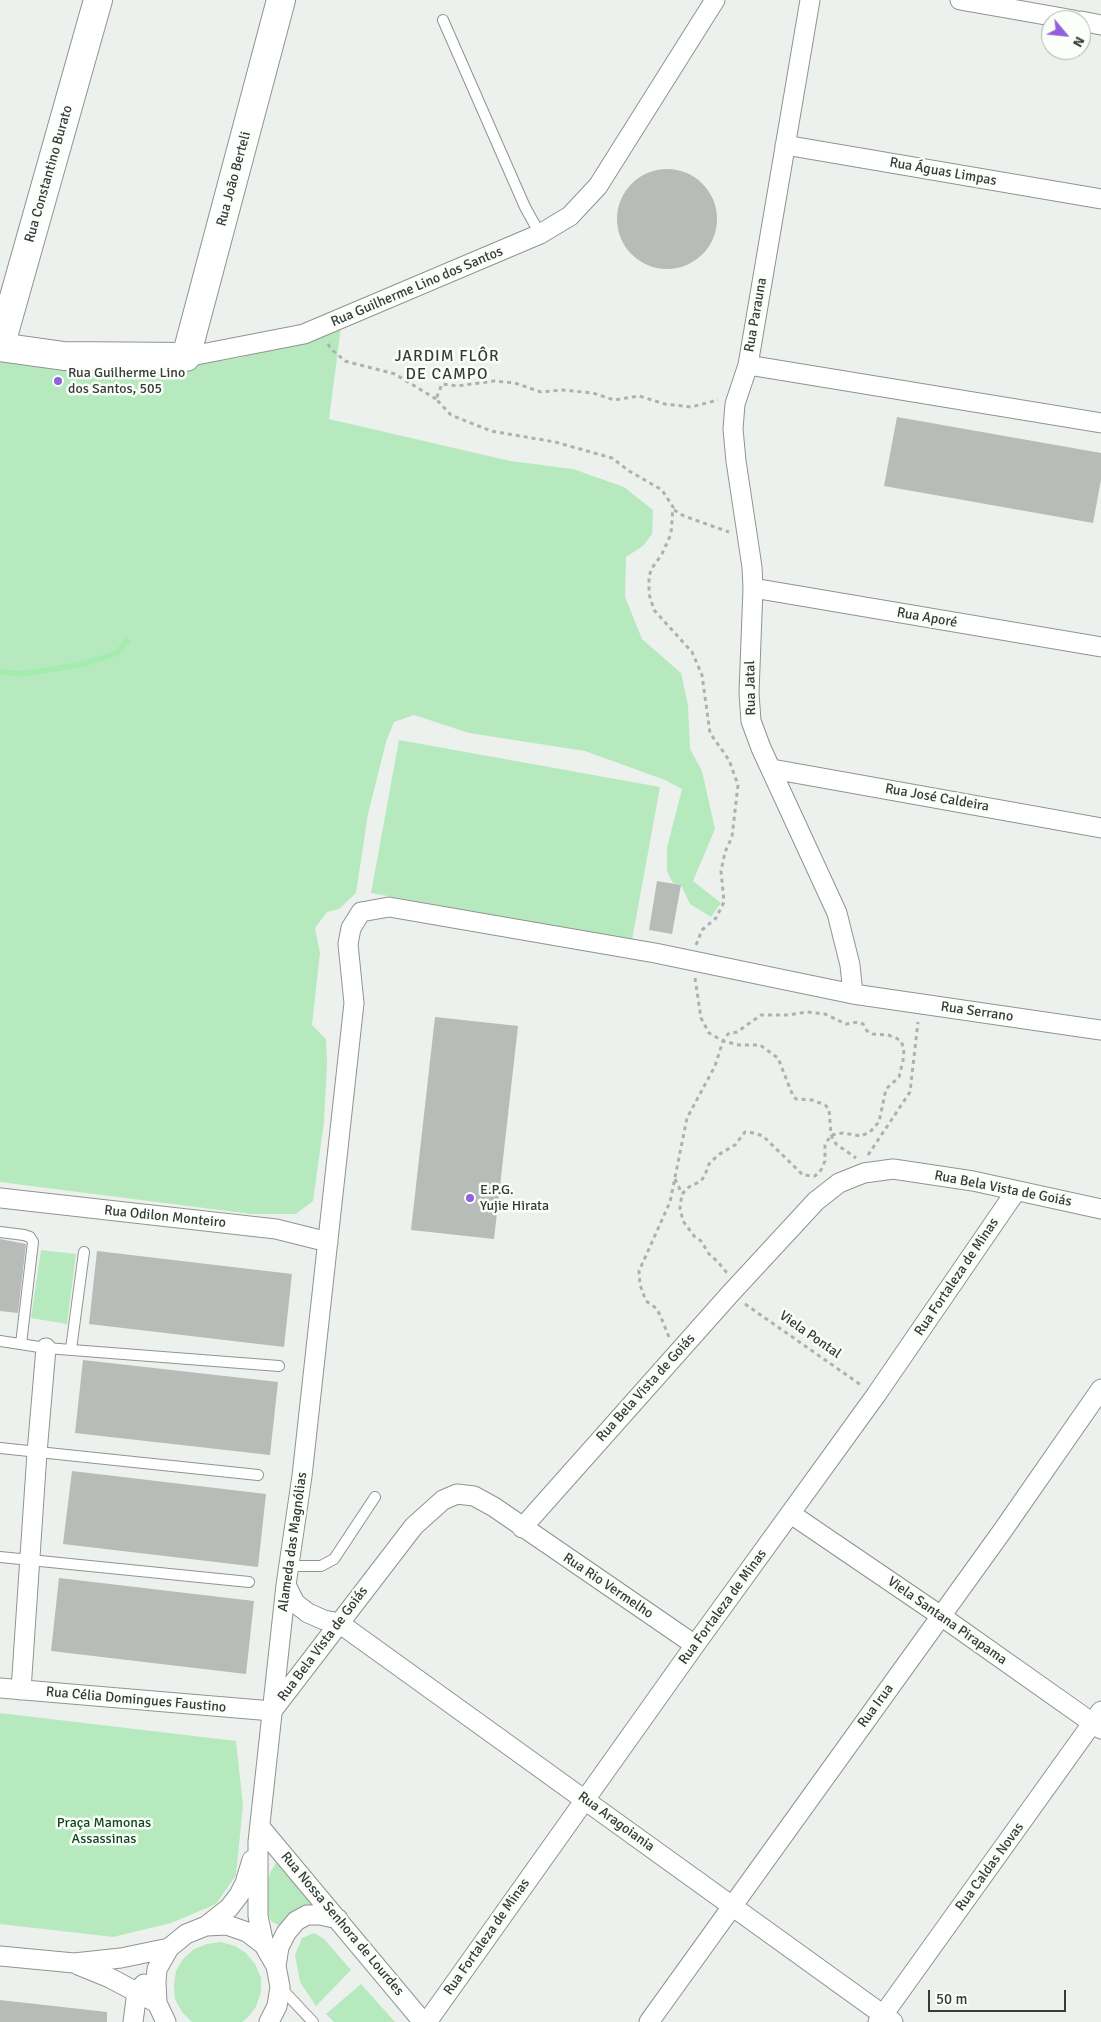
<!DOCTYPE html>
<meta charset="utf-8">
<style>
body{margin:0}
#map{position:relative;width:1101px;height:2022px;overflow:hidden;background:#ecf1ed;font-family:Signika,sans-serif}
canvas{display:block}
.north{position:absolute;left:1041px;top:10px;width:50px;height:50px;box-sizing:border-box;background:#fafffa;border:1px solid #adb1ad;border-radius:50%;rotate:118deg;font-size:14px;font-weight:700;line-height:20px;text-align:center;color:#393b39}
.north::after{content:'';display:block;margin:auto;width:18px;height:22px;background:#9061db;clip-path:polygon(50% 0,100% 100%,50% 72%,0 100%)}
.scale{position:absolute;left:928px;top:1990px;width:138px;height:22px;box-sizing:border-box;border:2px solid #393b39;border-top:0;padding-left:6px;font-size:15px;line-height:18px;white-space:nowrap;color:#393b39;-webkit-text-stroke:4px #fafffa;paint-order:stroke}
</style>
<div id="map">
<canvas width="1101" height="2022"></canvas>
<div class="north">N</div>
<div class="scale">50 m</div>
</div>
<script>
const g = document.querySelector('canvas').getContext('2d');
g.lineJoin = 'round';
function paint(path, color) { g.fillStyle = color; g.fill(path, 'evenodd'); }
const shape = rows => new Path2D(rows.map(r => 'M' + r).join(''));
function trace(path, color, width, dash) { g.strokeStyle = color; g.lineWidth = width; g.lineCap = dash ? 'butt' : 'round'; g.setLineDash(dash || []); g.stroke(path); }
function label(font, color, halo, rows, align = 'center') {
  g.font = font + ' Signika,sans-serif'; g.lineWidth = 5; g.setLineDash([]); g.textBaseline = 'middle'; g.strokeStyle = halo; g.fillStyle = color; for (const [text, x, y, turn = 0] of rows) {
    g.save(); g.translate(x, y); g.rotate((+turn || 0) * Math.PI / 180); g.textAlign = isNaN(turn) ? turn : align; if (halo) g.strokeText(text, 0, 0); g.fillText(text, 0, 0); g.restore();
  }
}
paint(shape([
 [341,327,329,419,510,461,573,469,624,487,653,510,652,534,643,546,626,557,625,597,642,639,681,673,688,705,690,749,702,771,715,829,693,881,721,903,711,917,690,904,681,885,673,883,667,871,667,848,682,789,665,780,585,751,469,733,414,715,394,722,386,742,368,814,356,893,339,909,327,912,315,928,320,953,312,1025,326,1039,327,1063,324,1122,313,1201,296,1214,251,1214,0,1182,0,360,147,370,239,358],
 [399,740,660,787,632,940,371,893],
 [41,1250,76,1254,67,1324,31,1318],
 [0,1713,236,1741,243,1805,236,1875,216,1904,171,1923,113,1937,0,1924],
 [278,1860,318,1907,282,1927,271,1921,263,1896,271,1871],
 [314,1933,324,1939,351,1970,316,2006,300,1982,295,1955,302,1938],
 [221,1942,235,1946,246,1953,255,1964,261,1978,261,1992,256,2007,247,2018,242,2022,192,2022,182,2012,175,1999,174,1985,176,1971,183,1959,194,1949,207,1944],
 [361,1984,395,2022,334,2022,326,2014]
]), '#b6e9bd');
trace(shape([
 [0,672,22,674,83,664,117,653,127,641]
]), '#a3ecae', 5.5);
paint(shape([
 '617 219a50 50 0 1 1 100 0a50 50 0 1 1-100 0Z',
 [897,417,1101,453,1101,480,1093,523,884,486],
 [657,881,681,885,672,934,649,930],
 [435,1017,518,1026,494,1239,411,1230],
 [0,1239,26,1244,18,1313,0,1311],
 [97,1251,292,1274,284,1347,89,1324],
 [83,1360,278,1382,270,1455,75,1433],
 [72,1471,266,1494,258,1567,63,1544],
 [59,1578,254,1601,246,1674,51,1651],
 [0,2000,107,2012,107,2022,0,2022]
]), '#b7bcb8');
const lane = shape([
 [443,20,525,207,540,234],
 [0,1232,24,1235,30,1237,33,1242,21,1344],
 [0,1341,46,1348,279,1366],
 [71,1349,84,1252],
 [0,1448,258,1475],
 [0,1557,249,1582],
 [289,1566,321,1566,334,1559,375,1497],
 [280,1987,313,2022]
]);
const street = shape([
 [810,0,748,365,1101,423],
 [960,0,1074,20],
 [1081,21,1101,25],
 [785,145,1101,199],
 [186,357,304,334,540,234,570,216,598,186,715,0],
 [748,365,735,404,733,429,736,461,752,567,753,588,749,693,751,721,761,748,837,913,850,965,853,994],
 [753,588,1101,647],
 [772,769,1101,828],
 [0,1198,276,1229,328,1242],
 [791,1514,941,1616,1101,1729],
 [522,1528,730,1294,816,1201,839,1183,864,1173,893,1169,973,1181,1101,1209],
 [286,1585,295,1603,308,1613,324,1620,339,1623,893,2022],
 [0,1688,272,1711,414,1526,443,1500,457,1494,474,1496,494,1507,695,1645],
 [21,1690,37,1453,46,1348],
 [260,1827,423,2022],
 [206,1926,229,1908,239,1895,245,1883,252,1860],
 [264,1945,258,1916,258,1842,286,1585,302,1476,354,1003,348,944,351,928,361,912,389,907,655,953,853,994,1101,1030],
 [0,1956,74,1963,121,1958,169,1948],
 [78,1965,110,1978,157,2003],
 [276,1966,279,1947,286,1933,296,1921,307,1915,320,1915,338,1919],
 [133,2022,137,1992,144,1984],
 [166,2022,157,2003,156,1982,157,1969,169,1948,186,1934,206,1926,227,1925,247,1932,264,1945,276,1966,280,1987,277,2006,269,2022],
 [427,2022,695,1645,876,1395,1016,1191],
 [649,2022,1003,1530,1101,1389],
 [878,2022,1101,1711]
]);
const secondary = shape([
 [0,347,64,356,186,357,281,0],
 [0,347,98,0]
]);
trace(lane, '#909490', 12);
trace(street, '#909490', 21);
trace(secondary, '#909490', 30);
trace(shape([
 [328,344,331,349,345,361,395,374,436,399],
 [674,510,684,516,729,532],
 [696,945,702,930,716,918,724,902,721,871,725,852,732,837,738,785,729,760,710,733,702,675,692,652,654,610,649,594,649,576,652,568,662,554,671,534,673,507,662,490,629,471,612,458,555,442,491,431,451,415,436,399,442,384,457,386,494,381,515,383,541,392,562,390,593,393,614,400,639,396,665,404,691,407,718,400],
 [695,978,701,1018,709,1033,723,1041,739,1045,760,1045,778,1058,793,1096,796,1099,812,1100,825,1105,829,1109,831,1135,836,1144,856,1158],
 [868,1155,910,1092,918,1022],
 [675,1179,682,1194],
 [745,1304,861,1385],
 [669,1337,660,1315,656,1308,646,1301,640,1285,639,1271,670,1202,687,1118,715,1066,723,1041,728,1034,737,1032,761,1015,788,1015,807,1012,825,1014,846,1024,858,1022,863,1024,867,1031,873,1034,888,1035,896,1038,901,1041,904,1049,903,1061,899,1077,886,1089,879,1122,870,1132,861,1136,843,1133,831,1135,825,1145,825,1161,821,1170,815,1176,803,1175,763,1136,754,1133,745,1132,735,1145,718,1155,709,1164,705,1175,701,1181,689,1187,682,1194,680,1208,683,1221,694,1236,701,1241,709,1254,718,1262,727,1273]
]), '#aeb2af', 3, [4, 4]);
trace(lane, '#fff', 10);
trace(street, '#fff', 19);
trace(secondary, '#fff', 28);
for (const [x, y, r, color] of [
 [58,381,5,"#9061db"],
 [470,1198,5,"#9061db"]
]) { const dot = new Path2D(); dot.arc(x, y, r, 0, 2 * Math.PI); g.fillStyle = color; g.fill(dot); trace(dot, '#fafffa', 2); }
label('14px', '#393b39', '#fafffa', [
 ["Rua Águas Limpas",943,172,10],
 ["Rua Constantino Burato",49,174,-74],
 ["Rua João Berteli",234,179,-75],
 ["Rua Guilherme Lino dos Santos",417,287,-23],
 ["Rua Parauna",756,315,-80],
 ["Rua Aporé",927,618,10],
 ["Rua Jatal",751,688,-91],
 ["Rua José Caldeira",937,798,10],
 ["Rua Serrano",977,1012,8],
 ["Rua Bela Vista de Goiás",1003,1189,11],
 ["Rua Odilon Monteiro",165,1217,6],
 ["Rua Fortaleza de Minas",957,1277,-56],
 ["Viela Pontal",810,1335,35],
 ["Rua Bela Vista de Goiás",646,1388,-48],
 ["Alameda das Magnólias",293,1542,-82],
 ["Rua Rio Vermelho",608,1586,34],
 ["Rua Fortaleza de Minas",723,1607,-54],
 ["Viela Santana Pirapama",947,1621,35],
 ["Rua Bela Vista de Goiás",323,1644,-53],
 ["Rua Célia Domingues Faustino",136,1700,5],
 ["Rua Irua",876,1706,-54],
 ["Rua Aragoiania",616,1822,36],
 ["Rua Caldas Novas",990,1867,-54],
 ["Rua Nossa Senhora de Lourdes",342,1924,50],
 ["Rua Fortaleza de Minas",487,1937,-55]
]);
label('14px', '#393b39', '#fafffa', [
 ["Rua Guilherme Lino",68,373],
 ["dos Santos, 505",68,389],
 ["E.P.G.",480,1190],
 ["Yujie Hirata",480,1206]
], 'left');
label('14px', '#124720', '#fafffa', [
 ["Praça Mamonas",104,1823],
 ["Assassinas",104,1839]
]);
g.letterSpacing = '1px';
label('16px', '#393b39', '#fafffa', [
 ["JARDIM FLÔR",447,357],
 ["DE CAMPO",447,375]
]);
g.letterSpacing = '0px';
</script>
